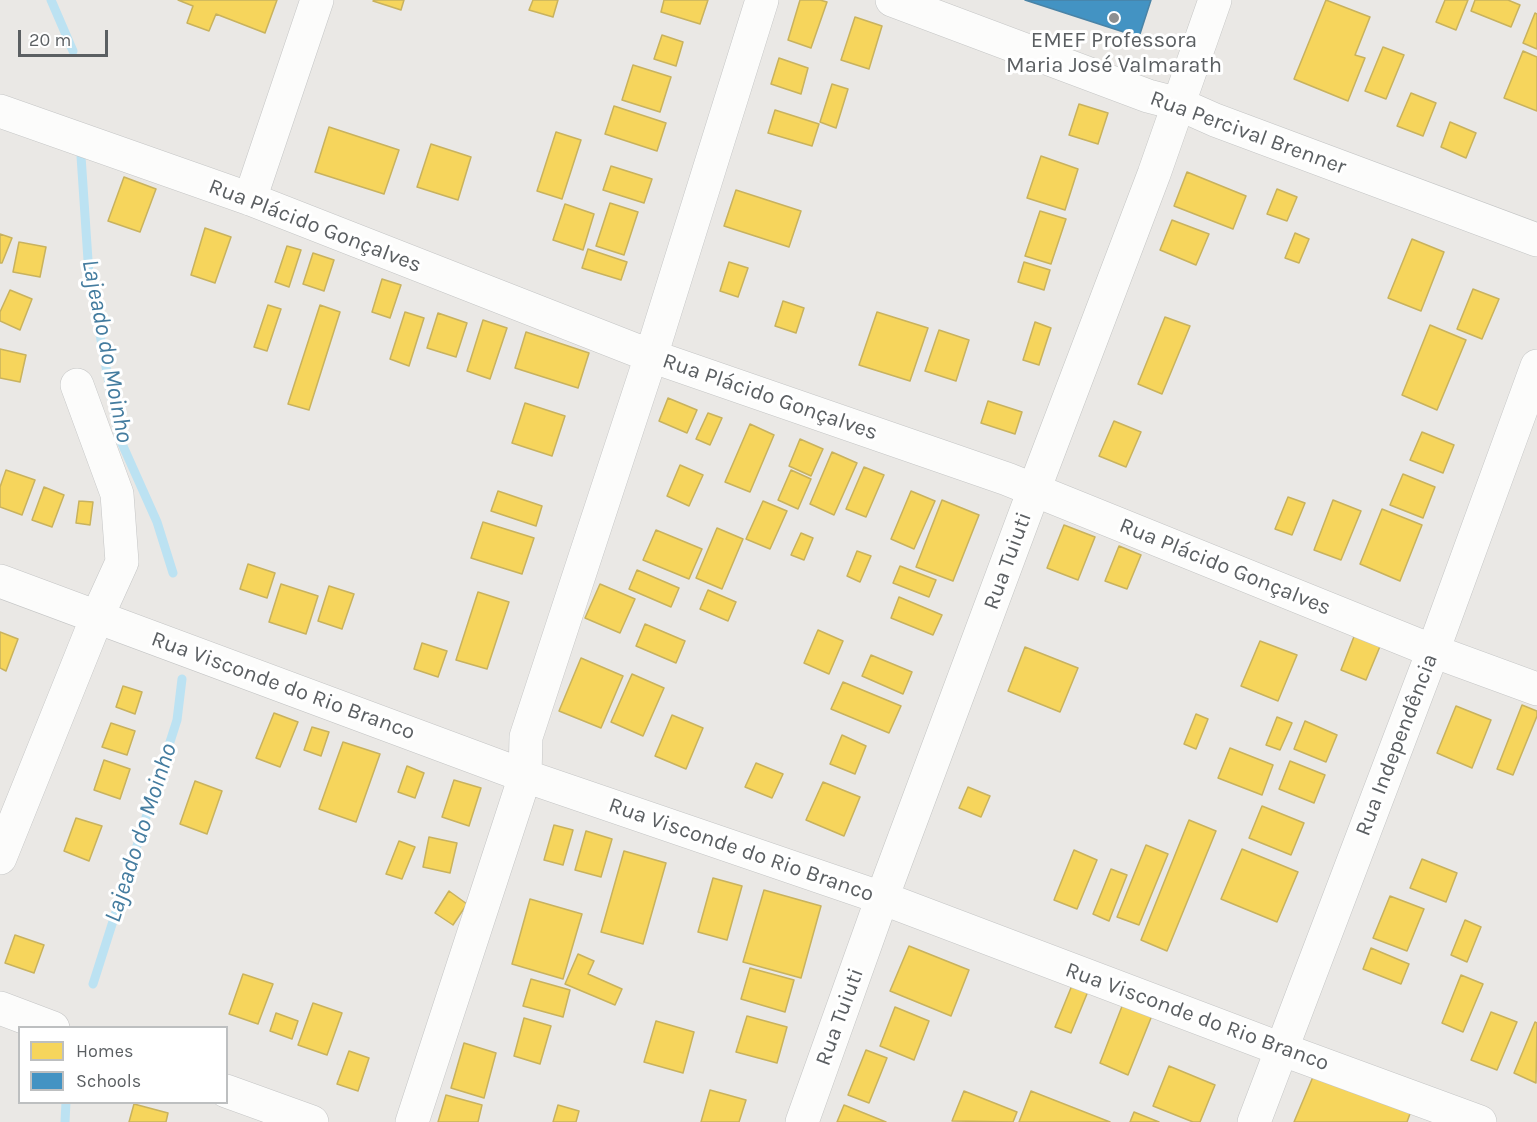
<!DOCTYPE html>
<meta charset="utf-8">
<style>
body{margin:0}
#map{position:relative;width:1537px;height:1122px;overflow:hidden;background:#eae8e5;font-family:Karla,sans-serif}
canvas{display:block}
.legend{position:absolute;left:18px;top:1026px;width:210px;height:78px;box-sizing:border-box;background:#fff;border:2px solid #bdbfc0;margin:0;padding:8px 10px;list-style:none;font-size:18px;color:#5b5f62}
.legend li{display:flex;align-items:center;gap:12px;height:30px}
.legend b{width:30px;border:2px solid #bdbfc0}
.scale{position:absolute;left:18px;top:30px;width:90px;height:27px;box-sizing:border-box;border:3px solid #5b5f62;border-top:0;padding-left:8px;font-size:18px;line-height:21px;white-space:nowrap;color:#5b5f62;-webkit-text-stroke:4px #fff;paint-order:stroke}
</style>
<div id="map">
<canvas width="1537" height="1122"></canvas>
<ul class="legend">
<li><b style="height:16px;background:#f6d55c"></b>Homes</li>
<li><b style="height:16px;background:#4393c3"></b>Schools</li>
</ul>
<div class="scale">20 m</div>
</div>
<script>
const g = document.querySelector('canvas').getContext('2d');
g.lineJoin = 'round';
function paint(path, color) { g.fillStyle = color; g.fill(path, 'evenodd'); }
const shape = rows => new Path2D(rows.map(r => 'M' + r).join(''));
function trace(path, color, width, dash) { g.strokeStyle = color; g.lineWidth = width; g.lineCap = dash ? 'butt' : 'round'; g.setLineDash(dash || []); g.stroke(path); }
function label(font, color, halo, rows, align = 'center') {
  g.font = font + ' Karla,sans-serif'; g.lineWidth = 6; g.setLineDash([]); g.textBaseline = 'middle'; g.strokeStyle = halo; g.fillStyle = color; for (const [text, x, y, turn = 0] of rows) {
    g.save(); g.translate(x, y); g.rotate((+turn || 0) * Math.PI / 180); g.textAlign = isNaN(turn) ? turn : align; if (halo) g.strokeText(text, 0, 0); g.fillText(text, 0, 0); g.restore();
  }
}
const homes = shape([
 [178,0,277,0,265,33,216,14,209,31,187,23,193,6,178,0],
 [374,0,404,0,401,10,373,1,374,0],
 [533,0,558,0,553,17,529,10,533,0],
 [664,0,708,0,700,24,661,12,664,0],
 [800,0,820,0,827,2,811,48,788,40,800,0],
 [1326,0,1370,17,1355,55,1365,58,1348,101,1294,79,1326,0],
 [1445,0,1468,0,1456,30,1436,22,1445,0],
 [1475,0,1508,0,1520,5,1511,27,1471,11,1475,0],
 [1535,13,1537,14,1537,49,1523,43,1535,13],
 [855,17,882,26,869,69,841,60,855,17],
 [662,35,683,42,676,66,654,59,662,35],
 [1383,47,1404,55,1386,99,1365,91,1383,47],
 [1523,51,1537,57,1537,111,1504,98,1523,51],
 [779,58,808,68,801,94,771,84,779,58],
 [633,65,671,77,660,112,622,100,633,65],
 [832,84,848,89,836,128,820,122,832,84],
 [1411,93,1436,103,1423,136,1397,126,1411,93],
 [1079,104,1108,113,1098,144,1069,135,1079,104],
 [614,106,666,123,657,151,605,134,614,106],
 [775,110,819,124,812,146,768,133,775,110],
 [1450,122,1476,133,1466,158,1441,147,1450,122],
 [329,127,399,150,384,194,315,172,329,127],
 [556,132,581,140,562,199,537,191,556,132],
 [431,144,471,157,458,200,417,187,431,144],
 [1041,156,1078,169,1065,210,1027,198,1041,156],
 [611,166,652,179,644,203,603,190,611,166],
 [1187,172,1246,196,1233,229,1174,206,1187,172],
 [124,177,156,189,140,232,108,221,124,177],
 [1277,189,1297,197,1287,221,1267,214,1277,189],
 [736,190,801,211,789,247,724,226,736,190],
 [610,203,638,212,624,255,596,246,610,203],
 [565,204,594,214,583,250,553,240,565,204],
 [1040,211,1066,219,1051,264,1025,256,1040,211],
 [1172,220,1209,234,1196,265,1160,250,1172,220],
 [205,228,231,237,215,283,191,275,205,228],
 [1295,233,1309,239,1299,263,1285,258,1295,233],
 [0,234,12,238,2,263,0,263,0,234],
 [1412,239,1444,252,1421,311,1388,298,1412,239],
 [19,242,46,247,40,277,13,272,19,242],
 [287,246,301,250,289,287,275,282,287,246],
 [588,249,627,262,621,280,582,268,588,249],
 [313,253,334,260,324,291,303,284,313,253],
 [729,262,748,268,738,297,720,291,729,262],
 [1024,262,1050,270,1044,290,1018,282,1024,262],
 [382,279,401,285,390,318,372,312,382,279],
 [1473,289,1499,299,1482,339,1457,329,1473,289],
 [10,290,32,299,20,330,0,321,0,312,10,290],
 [783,301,804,308,796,333,775,326,783,301],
 [268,305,281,309,267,351,254,347,268,305],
 [320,305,340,312,309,410,288,404,320,305],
 [405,312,424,318,409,366,390,359,405,312],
 [877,312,928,328,910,381,859,365,877,312],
 [438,313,467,323,456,357,427,348,438,313],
 [1165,317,1190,326,1162,394,1138,384,1165,317],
 [483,320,507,328,490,379,467,371,483,320],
 [1035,322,1051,328,1039,365,1023,360,1035,322],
 [1430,325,1466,340,1437,410,1402,395,1430,325],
 [939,330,969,340,956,381,925,371,939,330],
 [526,332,589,353,578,388,515,368,526,332],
 [0,349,26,355,20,382,0,378,0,349],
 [668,398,697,410,687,433,659,421,668,398],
 [988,401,1022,412,1015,434,981,423,988,401],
 [525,403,565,416,552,456,512,443,525,403],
 [708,413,722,418,710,445,696,439,708,413],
 [1114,421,1141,432,1126,467,1099,456,1114,421],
 [750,424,774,435,750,492,725,482,750,424],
 [1422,432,1454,445,1443,473,1410,460,1422,432],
 [800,439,823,449,811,476,789,466,800,439],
 [832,452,857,463,834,515,810,504,832,452],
 [680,465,703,475,689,506,667,496,680,465],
 [864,467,884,475,866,517,846,509,864,467],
 [6,470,35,480,22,515,0,507,0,487,6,470],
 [791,470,811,479,798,509,778,500,791,470],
 [1403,474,1435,487,1423,518,1390,505,1403,474],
 [44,487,64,495,52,527,32,520,44,487],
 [498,491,542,506,536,526,491,511,498,491],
 [911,491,935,501,914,549,891,539,911,491],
 [1288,497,1305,503,1292,535,1275,529,1288,497],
 [942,500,979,515,953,581,916,567,942,500],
 [1333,500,1361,511,1341,560,1314,550,1333,500],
 [79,501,93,502,90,525,76,523,79,501],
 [763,501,787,511,770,549,746,539,763,501],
 [1382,509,1422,525,1400,581,1360,564,1382,509],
 [483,522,534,538,522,574,471,558,483,522],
 [1064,525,1095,537,1078,580,1047,568,1064,525],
 [717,528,743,539,722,589,696,578,717,528],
 [656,530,702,549,689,579,643,560,656,530],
 [801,533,813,538,804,560,791,555,801,533],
 [1119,546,1141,555,1127,589,1105,581,1119,546],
 [857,551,871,556,860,582,847,576,857,551],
 [248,564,275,573,267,598,240,589,248,564],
 [900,566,936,580,929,597,893,583,900,566],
 [637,570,679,588,671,607,629,589,637,570],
 [281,584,318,596,306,634,269,622,281,584],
 [600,584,635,599,620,633,585,618,600,584],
 [329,586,354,594,342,629,318,621,329,586],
 [708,590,736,602,728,621,700,609,708,590],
 [478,592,509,602,487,669,456,660,478,592],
 [899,597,942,615,933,635,891,618,899,597],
 [645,624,685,641,676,663,636,646,645,624],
 [818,630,843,641,829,674,804,663,818,630],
 [0,632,18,639,6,671,0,668,0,632],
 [1355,634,1381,644,1366,680,1341,670,1355,634],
 [1260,641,1297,655,1278,701,1241,686,1260,641],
 [422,643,447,651,438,677,414,669,422,643],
 [1025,647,1078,668,1060,712,1008,691,1025,647],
 [871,655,912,672,903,694,862,676,871,655],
 [581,658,623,676,601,728,559,711,581,658],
 [632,674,664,688,643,736,611,722,632,674],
 [843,682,901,706,889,733,831,709,843,682],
 [123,686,142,692,135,714,116,707,123,686],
 [1522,705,1537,711,1537,716,1513,775,1497,769,1522,705],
 [1456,706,1491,720,1472,768,1437,753,1456,706],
 [274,713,298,722,280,767,256,758,274,713],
 [1196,714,1208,719,1196,749,1184,744,1196,714],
 [672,715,703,728,686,769,655,756,672,715],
 [1277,717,1292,723,1280,750,1266,745,1277,717],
 [1305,721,1337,735,1326,762,1294,749,1305,721],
 [111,723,135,731,127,755,102,747,111,723],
 [312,727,329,732,321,756,304,750,312,727],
 [842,735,866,746,855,774,830,764,842,735],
 [343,742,380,754,356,822,319,809,343,742],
 [1230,748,1273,765,1262,795,1218,778,1230,748],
 [104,760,130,769,120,799,94,790,104,760],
 [1290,761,1325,775,1314,803,1279,789,1290,761],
 [756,763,783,774,772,798,745,787,756,763],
 [407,766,424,773,415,798,398,792,407,766],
 [454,780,481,788,469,826,442,817,454,780],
 [195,781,222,791,207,834,180,824,195,781],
 [823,782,860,797,844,836,806,820,823,782],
 [968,787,990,796,981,817,959,808,968,787],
 [1262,806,1304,823,1291,855,1249,838,1262,806],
 [76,818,102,826,89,861,64,851,76,818],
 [1189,820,1216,831,1167,951,1141,940,1189,820],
 [554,825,573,830,563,865,544,860,554,825],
 [586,831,612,839,601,877,575,870,586,831],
 [429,837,457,843,450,873,423,867,429,837],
 [399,841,415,847,402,879,386,874,399,841],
 [1146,845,1168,854,1139,925,1117,917,1146,845],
 [1242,849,1298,872,1277,922,1221,899,1242,849],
 [1074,850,1097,860,1077,909,1054,900,1074,850],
 [624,851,666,863,643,944,601,932,624,851],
 [1422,859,1457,873,1446,902,1410,888,1422,859],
 [1111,869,1127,875,1109,921,1093,914,1111,869],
 [713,878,742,886,727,940,698,932,713,878],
 [764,890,821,906,801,978,743,962,764,890],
 [449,891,467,904,453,925,435,913,449,891],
 [1390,896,1424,909,1407,951,1373,938,1390,896],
 [530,899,582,914,563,979,512,964,530,899],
 [1465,920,1481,927,1467,962,1451,955,1465,920],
 [15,935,44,945,34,973,5,963,15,935],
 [909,946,969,970,951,1016,890,991,909,946],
 [1371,948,1409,964,1401,984,1363,969,1371,948],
 [578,954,594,961,588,974,622,989,615,1005,565,984,578,954],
 [750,968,794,980,785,1012,741,999,750,968],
 [243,974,273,984,258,1024,229,1014,243,974],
 [1461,975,1483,984,1463,1032,1442,1023,1461,975],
 [1075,978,1091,984,1071,1033,1055,1027,1075,978],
 [531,979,570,990,563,1017,523,1006,531,979],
 [1126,996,1155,1008,1128,1075,1100,1063,1126,996],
 [313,1003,342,1013,327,1055,298,1045,313,1003],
 [895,1007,929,1021,914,1060,880,1046,895,1007],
 [1491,1012,1517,1022,1497,1070,1471,1060,1491,1012],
 [276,1013,298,1021,292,1039,270,1031,276,1013],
 [747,1016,787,1027,777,1063,736,1052,747,1016],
 [524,1018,551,1026,540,1064,514,1056,524,1018],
 [656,1021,694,1032,683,1073,644,1062,656,1021],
 [1535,1022,1537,1023,1536,1083,1514,1073,1535,1022],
 [464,1043,496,1053,484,1098,451,1088,464,1043],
 [866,1050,887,1058,869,1103,848,1095,866,1050],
 [349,1051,369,1058,358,1091,337,1084,349,1051],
 [1169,1066,1215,1085,1200,1122,1193,1122,1153,1106,1169,1066],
 [1315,1072,1411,1111,1407,1122,1294,1122,1315,1072],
 [710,1090,746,1100,739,1122,701,1122,710,1090],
 [964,1091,1017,1112,1013,1122,952,1121,964,1091],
 [1031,1091,1110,1122,1019,1122,1031,1091],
 [446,1095,482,1105,478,1122,438,1122,446,1095],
 [134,1104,168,1113,166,1122,129,1122,134,1104],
 [558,1105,579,1111,576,1122,553,1122,558,1105],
 [844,1105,886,1122,837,1122,844,1105],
 [1134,1112,1159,1122,1130,1122,1134,1112]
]);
paint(homes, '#f6d55c');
trace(homes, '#c8b25e', 1.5);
const schools = shape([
 [1025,0,1151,0,1139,37,1025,0]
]);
paint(schools, '#4393c3');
trace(schools, '#4a83a6', 1.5);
trace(shape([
 [51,0,73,51],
 [81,156,89,275,119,437,157,522,173,573],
 [93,984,177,720,182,679],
 [65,1122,66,1102]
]), '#bce2f2', 9);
const minor = shape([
 [892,0,1148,96,1179,104,1215,120,1537,240],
 [0,111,250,199,651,356,1007,479,1433,651,1537,689],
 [250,199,317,0],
 [0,581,525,776,882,898,1281,1049,1480,1122],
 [0,858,97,617,122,562,117,494,77,385],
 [0,1008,53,1028],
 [226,1091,312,1122],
 [412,1122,525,776,526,737,651,356,762,0],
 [1254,1122,1433,651,1537,366]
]);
const secondary = shape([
 [802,1122,882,898,1034,490,1154,174,1215,0]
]);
trace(minor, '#c4c5c5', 34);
trace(secondary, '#c4c5c4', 34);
trace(minor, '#fcfcfb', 33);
trace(secondary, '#fcfcfb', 33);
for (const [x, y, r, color] of [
 [1114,18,6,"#8d8f90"]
]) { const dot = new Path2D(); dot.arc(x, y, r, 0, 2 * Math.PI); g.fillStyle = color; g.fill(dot); trace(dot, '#fff', 2); }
label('22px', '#5b5f62', '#fff', [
 ["EMEF Professora",1114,41],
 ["Maria José Valmarath",1114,66]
]);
label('22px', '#5b5f62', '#fff', [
 ["Rua Percival Brenner",1248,133,20],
 ["Rua Plácido Gonçalves",315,226,21],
 ["Rua Plácido Gonçalves",770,397,19],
 ["Rua Tuiuti",1008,561,-70],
 ["Rua Plácido Gonçalves",1225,567,22],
 ["Rua Visconde do Rio Branco",283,686,20],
 ["Rua Independência",1397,745,-69],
 ["Rua Visconde do Rio Branco",741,850,19],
 ["Rua Tuiuti",840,1017,-70],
 ["Rua Visconde do Rio Branco",1197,1017,20]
]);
label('italic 24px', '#447c9f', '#fff', [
 ["Lajeado do Moinho",107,351,79],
 ["Lajeado do Moinho",141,833,-72]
]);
</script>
